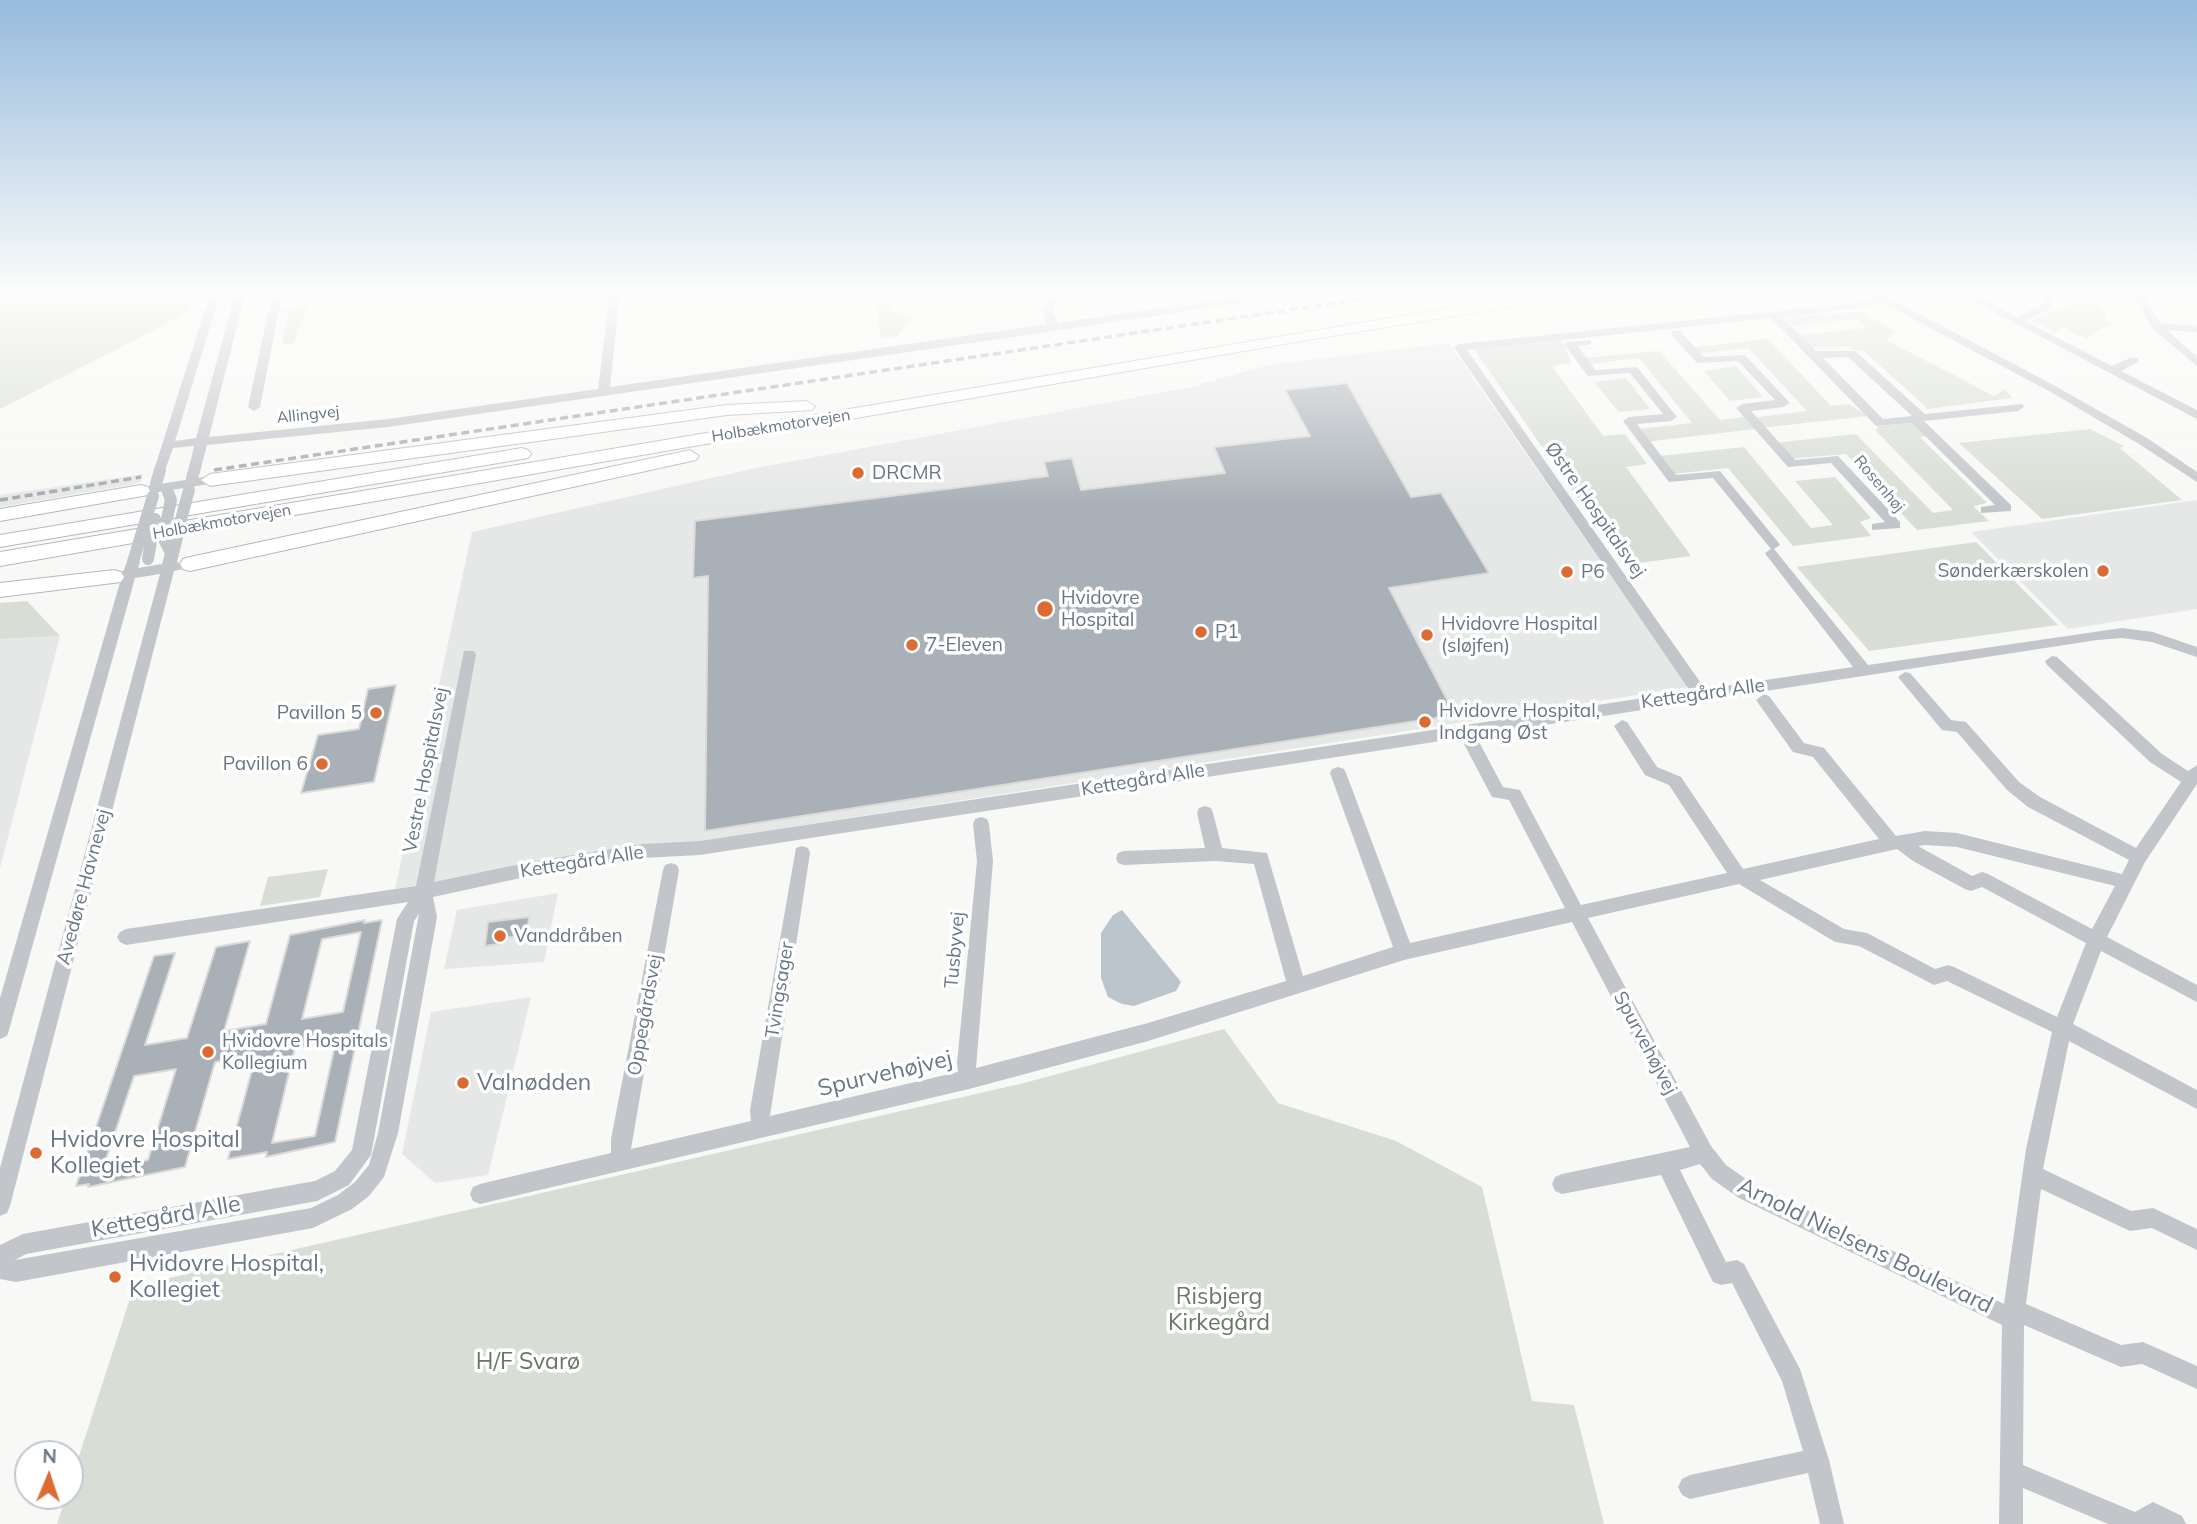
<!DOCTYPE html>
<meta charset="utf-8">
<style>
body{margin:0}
#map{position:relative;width:2197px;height:1524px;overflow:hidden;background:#f8f8f6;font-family:Mulish,sans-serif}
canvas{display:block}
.north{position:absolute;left:14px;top:1440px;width:70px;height:70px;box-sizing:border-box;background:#fff;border:2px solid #c3c8cf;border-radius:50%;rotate:2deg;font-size:19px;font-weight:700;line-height:28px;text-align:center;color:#697686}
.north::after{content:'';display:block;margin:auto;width:24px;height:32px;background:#dc6b33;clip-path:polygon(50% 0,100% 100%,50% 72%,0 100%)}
</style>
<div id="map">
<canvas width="2197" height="1524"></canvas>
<div class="north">N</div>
</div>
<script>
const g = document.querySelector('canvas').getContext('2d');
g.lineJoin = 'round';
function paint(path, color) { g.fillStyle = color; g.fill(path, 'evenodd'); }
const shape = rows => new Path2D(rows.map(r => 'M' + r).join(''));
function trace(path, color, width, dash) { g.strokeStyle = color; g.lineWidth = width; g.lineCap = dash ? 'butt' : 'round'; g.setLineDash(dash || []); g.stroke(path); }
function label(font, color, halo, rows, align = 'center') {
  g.font = font + ' Mulish,sans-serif'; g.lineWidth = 7; g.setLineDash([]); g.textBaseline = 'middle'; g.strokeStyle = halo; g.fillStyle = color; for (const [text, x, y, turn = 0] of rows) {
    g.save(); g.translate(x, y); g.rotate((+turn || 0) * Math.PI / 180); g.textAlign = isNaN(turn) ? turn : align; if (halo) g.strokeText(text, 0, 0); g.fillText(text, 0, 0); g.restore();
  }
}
paint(shape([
 [1449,343,1688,687,395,889,472,532,751,469,1191,387,1268,365],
 [143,474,140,482,135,484,0,507,0,495],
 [2197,500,2197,609,2068,629,1971,532],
 [60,636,0,868,0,639],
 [558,893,544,962,444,969,457,910],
 [531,997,488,1175,435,1183,402,1154,431,1012]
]), '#e6e7e7');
paint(shape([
 [0,294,197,294,189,312,0,409],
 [873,294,904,294,889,311,913,316,898,336,881,338],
 [2061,294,2094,294,2108,321,2113,324,2093,333,2094,334,2086,339,2063,327,2055,332,2031,320,2072,304,2059,297],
 [307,306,294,343,282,345,288,312,280,313,280,311],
 [1860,312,1896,331,1886,340,1994,396,2005,389,2012,398,1928,409,1863,350,1856,351,1850,346,1805,347,1795,336,1867,328,1858,319,1792,326,1784,317],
 [1561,339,1572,363,1552,366,1603,436,1625,434,1647,464,1626,467,1691,556,1624,565,1474,349],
 [1764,339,1769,340,1831,406,1848,404,1868,416,1760,428,1751,418,1807,411,1748,348,1695,354,1690,348],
 [1659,351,1720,420,1744,417,1755,429,1645,442,1639,429,1692,423,1639,358,1588,364,1584,358],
 [1736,366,1763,397,1730,401,1704,371],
 [1626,378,1650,409,1619,412,1594,382],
 [1912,423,1921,425,1933,436,1920,437,1987,503,1973,506,1989,521,1917,530,1846,454,1787,459,1773,443,1856,434,1933,513,1953,510,1876,431,1878,426],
 [2090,429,2124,446,2120,448,2182,500,2042,519,1959,443],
 [1744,447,1811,528,1833,525,1795,481,1835,477,1871,518,1860,522,1871,536,1793,546,1728,468,1673,474,1659,456],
 [1976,542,2058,625,1869,651,1797,567],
 [27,601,60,636,0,639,0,603],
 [328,869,320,897,260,906,268,877],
 [1224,1029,1278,1103,1396,1141,1482,1187,1532,1401,1574,1405,1604,1524,57,1524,66,1496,70,1496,70,1484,134,1286,1024,1083]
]), '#d8ddd5');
paint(shape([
 [1122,910,1181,982,1176,991,1134,1006,1122,1004,1108,997,1101,978,1101,933,1113,915]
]), '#bcc5cb');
const building = shape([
 [1347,383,1411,497,1441,493,1489,573,1389,588,1455,715,705,831,708,576,693,578,695,521,1048,476,1044,462,1072,458,1081,490,1225,473,1214,447,1310,436,1285,390,1347,383],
 [396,685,374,782,301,793,318,735,359,729,368,689,396,685],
 [529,917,527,934,500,939,499,944,485,946,488,922,529,917],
 [365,920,364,923,382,920,335,1142,266,1157,267,1152,228,1159,256,1055,215,1062,185,1167,88,1187,89,1184,76,1186,154,956,175,953,145,1045,187,1038,216,947,250,941,224,1031,266,1024,290,935,365,920],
 [361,932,343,1012,302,1019,322,939,361,932],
 [336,1041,315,1136,272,1143,295,1048,336,1041],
 [176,1069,148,1160,103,1168,134,1076,176,1069]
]);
paint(building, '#a9b0b7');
trace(building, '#dadad8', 2);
const highway = shape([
 [1532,294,1570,294,1562,299,1319,338,0,566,0,552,1532,294],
 [806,401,815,406,812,410,727,415,210,486,201,480,210,474,727,405,806,401],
 [522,448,528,450,531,454,528,458,0,547,0,535,522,448],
 [690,450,699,456,696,460,190,571,183,569,180,564,183,559,190,557,690,450],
 [141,485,148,487,150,491,148,495,0,521,0,509,141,485],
 [114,570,121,572,124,577,121,582,0,597,0,583,114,570]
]);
trace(highway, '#b5b8bc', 2);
paint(shape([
 [210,294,220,294,175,441,196,438,235,294,245,294,209,437,388,419,598,389,610,294,620,294,610,387,1047,324,1042,309,1051,294,1061,294,1052,309,1058,323,1258,294,1286,294,1281,297,1054,331,388,427,207,445,202,464,196,468,190,464,194,446,173,448,164,473,156,473,154,470,210,294],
 [272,294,282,294,260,407,254,411,248,407,272,294],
 [1869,294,1882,294,2057,387,2147,438,2197,472,2197,482,2139,444,2049,391,1881,302,1854,309,1782,317,1816,351,1855,351,1925,414,2022,404,2024,407,2018,411,1924,421,2011,505,2011,511,1981,513,1981,507,1995,505,1912,423,1876,426,1771,318,1467,350,1705,689,1853,667,1767,556,1765,553,1771,549,1713,478,1669,482,1623,421,1629,417,1663,414,1630,373,1588,376,1564,344,1566,342,1591,340,1591,344,1578,346,1595,370,1637,367,1677,417,1671,421,1637,424,1676,475,1720,471,1778,542,1780,545,1774,549,1868,665,2122,628,2153,632,2197,647,2197,657,2152,642,2122,638,2097,640,700,855,643,858,530,876,433,897,437,917,398,1133,384,1177,369,1196,352,1209,313,1228,16,1282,0,1279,0,1245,23,1234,315,1181,335,1171,352,1150,397,919,408,902,126,945,120,942,117,937,120,932,126,929,416,886,464,651,474,651,476,655,434,882,530,862,643,844,700,841,1690,691,1454,347,1460,344,1854,303,1873,298,1869,294],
 [1848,357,1912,416,1883,419,1823,358,1848,357],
 [419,914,378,1133,369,1165,355,1182,338,1195,311,1208,15,1260,26,1254,317,1201,349,1185,371,1155,414,921,419,914],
 [1960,294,1973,294,2017,317,2043,304,2046,294,2056,294,2052,308,2025,321,2112,366,2130,358,2138,358,2138,362,2121,371,2197,410,2197,419,1960,294],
 [2133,294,2143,294,2160,323,2197,326,2197,332,2167,330,2197,357,2197,366,2152,328,2133,294],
 [1672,331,1680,331,1704,357,1745,355,1790,403,1784,407,1751,411,1795,460,1838,456,1900,522,1900,528,1872,530,1872,524,1885,522,1831,463,1788,467,1736,408,1742,404,1775,400,1738,361,1697,363,1672,335,1672,331],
 [210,476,215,477,215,483,141,495,135,491,141,487,210,476],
 [177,530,184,534,177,562,185,566,183,569,174,571,10,1206,7,1213,0,1216,0,1168,160,574,135,578,9,1030,7,1036,0,1039,0,998,121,579,117,575,124,570,128,559,133,557,140,562,138,568,162,564,170,534,177,530],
 [2052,656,2057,657,2162,754,2188,771,2197,765,2197,784,2145,862,2107,937,2197,985,2197,1002,2101,951,2073,1024,2197,1090,2197,1109,2069,1041,2043,1169,2131,1211,2153,1208,2197,1229,2197,1250,2152,1228,2130,1231,2041,1189,2026,1304,2121,1345,2143,1342,2197,1366,2197,1389,2142,1364,2121,1367,2024,1325,2023,1465,2135,1512,2153,1502,2182,1516,2186,1524,2108,1524,2023,1488,2023,1524,1999,1524,2002,1325,1739,1198,1712,1179,1700,1164,1680,1170,1726,1262,1737,1260,1744,1264,1800,1369,1829,1460,1844,1524,1820,1524,1808,1473,1690,1499,1682,1495,1678,1487,1682,1479,1690,1475,1803,1451,1782,1381,1732,1283,1721,1285,1713,1282,1661,1175,1562,1194,1555,1191,1552,1184,1555,1177,1562,1174,1690,1147,1572,922,1404,960,1148,1041,969,1089,480,1204,473,1201,470,1194,473,1187,480,1184,611,1153,611,1139,663,870,665,865,671,863,677,865,679,870,631,1149,751,1121,750,1110,796,848,802,846,808,848,810,853,770,1116,958,1072,957,1063,977,861,973,824,975,819,981,817,987,819,989,824,993,861,976,1068,1148,1023,1286,981,1254,864,1215,861,1124,865,1118,863,1116,858,1118,853,1124,851,1205,848,1197,813,1199,808,1205,806,1211,808,1213,813,1222,848,1267,853,1303,976,1393,947,1330,773,1332,769,1338,767,1344,769,1346,773,1410,943,1565,908,1509,800,1492,797,1464,744,1472,738,1478,740,1503,787,1520,790,1581,905,1727,873,1669,785,1645,775,1614,726,1622,720,1627,722,1657,767,1681,777,1743,869,1879,839,1813,757,1793,752,1756,700,1764,694,1769,696,1804,743,1824,748,1896,836,1925,831,1957,833,2122,874,2129,860,2028,807,2007,790,1957,732,1942,730,1898,677,1905,672,1910,673,1951,720,1966,722,2019,782,2040,797,2136,848,2181,782,2150,762,2047,665,2045,661,2052,656],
 [1925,845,1957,847,2115,886,2092,929,1988,874,1982,872,1972,876,1918,846,1925,845],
 [1897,849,1913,861,1965,889,1971,891,1982,887,2086,943,2057,1017,1954,967,1948,965,1935,969,1867,933,1844,929,1760,880,1897,849],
 [1739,884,1835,942,1859,946,1934,985,1947,981,2052,1032,2026,1149,2004,1304,1753,1184,1726,1165,1711,1146,1588,918,1739,884]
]), '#c2c5c9');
paint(highway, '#fff');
trace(shape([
 [214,470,1384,296],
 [0,500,141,477]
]), '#a3a8af', 3.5, [8, 4.5]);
trace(shape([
 [192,478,196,464],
 [156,484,160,470],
 [168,492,171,500,163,537,172,555],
 [177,534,189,490],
 [148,559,155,519],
 [133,562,153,496]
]), '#c2c5c9', 12);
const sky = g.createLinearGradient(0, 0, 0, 507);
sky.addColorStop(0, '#96bbdc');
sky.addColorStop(0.58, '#fcfcfb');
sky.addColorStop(1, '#fcfcfb00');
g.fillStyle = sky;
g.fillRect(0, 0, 2197, 507);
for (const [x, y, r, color] of [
 [858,473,7,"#dc6b33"],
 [2103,571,7,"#dc6b33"],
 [1567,572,7,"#dc6b33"],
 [1045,609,9,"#dc6b33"],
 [1201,632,7,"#dc6b33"],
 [1427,635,7,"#dc6b33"],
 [912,645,7,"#dc6b33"],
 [376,713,7,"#dc6b33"],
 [1425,722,7,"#dc6b33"],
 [322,764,7,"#dc6b33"],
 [500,936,7,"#dc6b33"],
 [208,1052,7,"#dc6b33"],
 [463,1083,7,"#dc6b33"],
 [36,1153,7,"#dc6b33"],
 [115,1277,7,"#dc6b33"]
]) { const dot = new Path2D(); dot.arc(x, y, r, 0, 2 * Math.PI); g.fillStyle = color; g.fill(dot); trace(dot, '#fff', 2.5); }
label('16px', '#697686', '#fff', [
 ["Allingvej",308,415,-6],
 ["Holbækmotorvejen",781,426,-9],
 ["Rosenhøj",1879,484,50],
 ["Holbækmotorvejen",222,522,-10]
]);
label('19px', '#697686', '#fff', [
 ["DRCMR",872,473],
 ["Sønderkærskolen",2089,571,"right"],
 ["P6",1581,572],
 ["Hvidovre",1061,598],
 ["Hospital",1061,620],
 ["Hvidovre Hospital",1441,624],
 ["(sløjfen)",1441,646],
 ["P1",1215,632],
 ["7-Eleven",926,645],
 ["Hvidovre Hospital,",1439,711],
 ["Indgang Øst",1439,733],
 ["Pavillon 5",362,713,"right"],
 ["Pavillon 6",308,764,"right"],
 ["Vanddråben",514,936],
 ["Hvidovre Hospitals",222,1041],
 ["Kollegium",222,1063]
], 'left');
label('19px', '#697686', '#fff', [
 ["Østre Hospitalsvej",1595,510,55],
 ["Kettegård Alle",1703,694,-8],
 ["Vestre Hospitalsvej",426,770,-79],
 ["Kettegård Alle",1143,780,-9],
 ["Kettegård Alle",582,862,-9],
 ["Avedøre Havnevej",84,887,-75],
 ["Tusbyvej",955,950,-85],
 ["Tvingsager",780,990,-81],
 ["Oppegårdsvej",645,1015,-80],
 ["Spurvehøjvej",1645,1043,62]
]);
label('23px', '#697686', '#fff', [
 ["Spurvehøjvej",885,1074,-13],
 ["Kettegård Alle",166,1217,-10],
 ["Arnold Nielsens Boulevard",1865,1246,26]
]);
label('23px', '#697686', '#fff', [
 ["Valnødden",477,1083],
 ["Hvidovre Hospital",50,1140],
 ["Kollegiet",50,1166],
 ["Hvidovre Hospital,",129,1264],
 ["Kollegiet",129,1290]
], 'left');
label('23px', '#667863', '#fff', [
 ["Risbjerg",1219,1297],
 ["Kirkegård",1219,1323],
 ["H/F Svarø",528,1362]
]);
</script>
